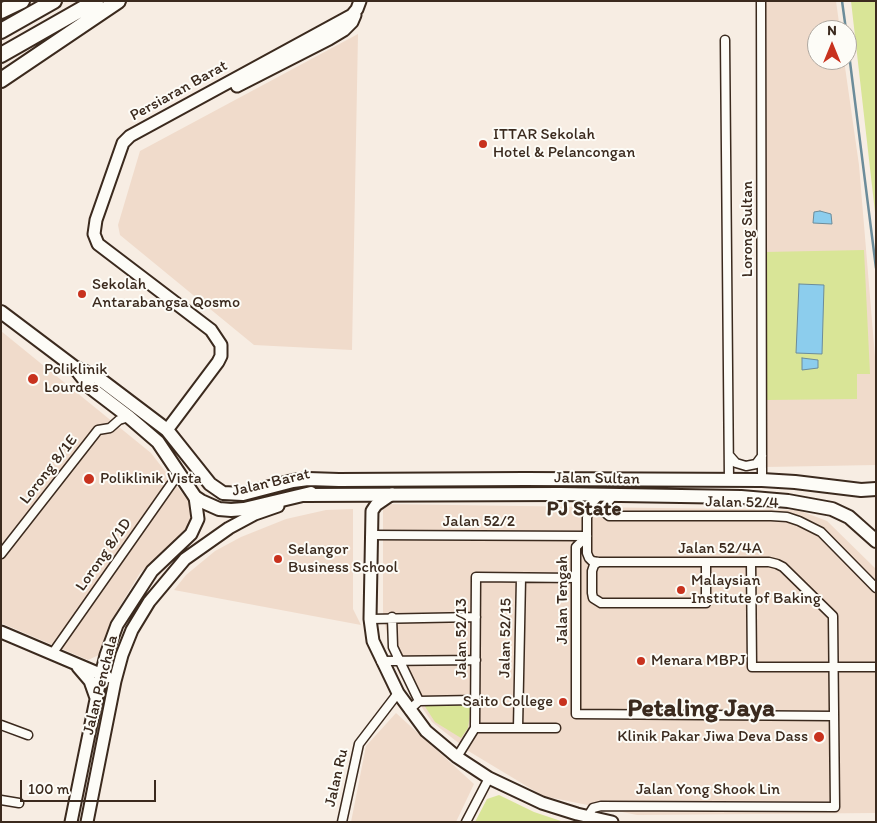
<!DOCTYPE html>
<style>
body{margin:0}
#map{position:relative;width:877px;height:823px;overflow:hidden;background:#f7ede3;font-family:Itim,sans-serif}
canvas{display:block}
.frame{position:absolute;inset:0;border:2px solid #3b2a1e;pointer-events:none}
.north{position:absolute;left:807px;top:20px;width:50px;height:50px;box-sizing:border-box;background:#fdfcf7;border:1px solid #afa8a0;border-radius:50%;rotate:0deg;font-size:14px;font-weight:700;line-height:20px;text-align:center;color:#3b2a1e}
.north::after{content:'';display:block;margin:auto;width:18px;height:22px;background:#c8321e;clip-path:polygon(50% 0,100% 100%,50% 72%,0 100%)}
.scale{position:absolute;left:20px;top:780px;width:136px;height:22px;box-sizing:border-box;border:2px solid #3b2a1e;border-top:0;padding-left:6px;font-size:15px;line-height:18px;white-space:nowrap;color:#3b2a1e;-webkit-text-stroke:4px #fdfcf7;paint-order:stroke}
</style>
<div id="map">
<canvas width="877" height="823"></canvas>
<div class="frame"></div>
<div class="north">N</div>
<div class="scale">100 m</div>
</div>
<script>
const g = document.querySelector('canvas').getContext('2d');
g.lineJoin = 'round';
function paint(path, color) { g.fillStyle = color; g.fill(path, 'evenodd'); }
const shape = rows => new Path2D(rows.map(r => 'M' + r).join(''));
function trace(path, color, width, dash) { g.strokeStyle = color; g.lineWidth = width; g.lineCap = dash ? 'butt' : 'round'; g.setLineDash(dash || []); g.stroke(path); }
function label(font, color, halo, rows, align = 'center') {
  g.font = font + ' Itim,sans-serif'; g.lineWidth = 4; g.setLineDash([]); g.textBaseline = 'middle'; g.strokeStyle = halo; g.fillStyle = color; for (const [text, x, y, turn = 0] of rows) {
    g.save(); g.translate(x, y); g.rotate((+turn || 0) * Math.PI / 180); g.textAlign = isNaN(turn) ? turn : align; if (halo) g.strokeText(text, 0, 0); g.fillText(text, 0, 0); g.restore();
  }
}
paint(shape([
 [763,1,836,1,840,30,817,30,817,60,844,60,859,165,876,369,876,465,766,467],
 [358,34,352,350,254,345,120,235,118,225,140,151],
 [1,331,151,453,192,506,194,512,189,526,179,538,140,573,117,611,99,655,88,660,1,623],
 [383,504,798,510,827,521,876,569,876,813,637,815,543,796,470,752,432,722,399,674,389,644,383,615],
 [353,509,353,609,361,625,174,590,186,575,215,551,241,537,286,519,326,510],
 [396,713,474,784,456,822,351,822,366,746]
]), '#f0dbcb');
paint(shape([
 [851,1,876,1,876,221],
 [864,250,870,374,857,374,857,399,767,400,765,252],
 [424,705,471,705,468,728,461,738,435,722],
 [499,795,534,812,564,822,475,822,487,799]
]), '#d9e597');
const water = shape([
 [820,211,831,214,832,224,813,223,814,212,820,211],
 [799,284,824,285,822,354,796,353,799,284],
 [802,358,818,360,818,368,802,370,802,358]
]);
paint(water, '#8ccded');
trace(water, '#6c8c9a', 1);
trace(shape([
 [842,1,846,30],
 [847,38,876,268]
]), '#6c8c9a', 2.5);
const street = shape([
 [761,1,762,480],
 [725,40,729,480],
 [729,455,736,463,746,466,756,464,762,456],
 [614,495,603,508,604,512,609,516,771,516,787,517,799,521,821,532,876,588],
 [371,535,587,536],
 [587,536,576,547,576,714,833,716],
 [1,554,98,430,110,428,119,420,129,417],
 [598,562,594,565,592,571,592,593,593,598,601,603,706,603,706,562],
 [751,562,752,667,876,667],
 [392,617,393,647,419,701],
 [370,619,476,617],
 [52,654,179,473],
 [381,661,476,660],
 [409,710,419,701,475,700],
 [1,725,28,735],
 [475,728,476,577,576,578],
 [475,728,556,728],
 [518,728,521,578],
 [457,757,475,728],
 [1,800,19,803],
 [588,816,593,808,601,806,835,807,833,616,783,567,777,564,769,562,598,562,592,561,589,558,587,553,587,518,589,506,599,496],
 [342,822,359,744,398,693],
 [466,822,489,778]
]);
const secondary = shape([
 [237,86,329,39,344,30,352,22,355,15],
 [167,430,218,362,221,356,221,345,211,330,98,244,94,234,96,220,123,143,130,136,352,15,357,9,360,1],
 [392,494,376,505,372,511,370,619,373,641,398,693,426,731,457,757,489,778,542,803,577,814,612,822],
 [1,632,107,677],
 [78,667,90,681,96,698],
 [71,822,101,675,106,655,117,625,152,571,191,534,198,519,195,497],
 [87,822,115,681,122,655,132,630,149,602,185,559,229,528,255,514,278,506]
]);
const primary = shape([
 [1,312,74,367,97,377,167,430,210,484,223,493,243,494,293,481,308,479,339,480,525,479,762,480,795,482,861,490,876,489],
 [76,369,91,388,129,417,158,442,195,497,201,501,219,509,231,510,244,509,311,493],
 [305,495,560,494,741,497,788,501,832,509,849,517,876,541]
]);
const highway = shape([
 [1,11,22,1],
 [1,31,54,1],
 [1,55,96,1],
 [1,80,118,1]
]);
trace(street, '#3b2a1e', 11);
trace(secondary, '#3b2a1e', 15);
trace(primary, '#3b2a1e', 16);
trace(highway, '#3b2a1e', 18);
trace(street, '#fdfcf7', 8);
trace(secondary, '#fdfcf7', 11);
trace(primary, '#fdfcf7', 12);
trace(highway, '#fdfcf7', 14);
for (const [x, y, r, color] of [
 [483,144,5,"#c8321e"],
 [82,294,5,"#c8321e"],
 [33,379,6,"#c8321e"],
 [89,479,6,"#c8321e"],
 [278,559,5,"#c8321e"],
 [681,590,5,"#c8321e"],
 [641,661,5,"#c8321e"],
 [563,702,5,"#c8321e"],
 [819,737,6,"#c8321e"]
]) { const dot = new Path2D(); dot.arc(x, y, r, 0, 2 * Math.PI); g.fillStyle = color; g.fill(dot); trace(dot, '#fdfcf7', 2); }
label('16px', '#3b2a1e', '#fdfcf7', [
 ["Persiaran Barat",179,91,-29],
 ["Lorong Sultan",748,229,-90],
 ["Lorong 8/1E",49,470,-52],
 ["Jalan Sultan",597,479,1],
 ["Jalan Barat",271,483,-13],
 ["Jalan 52/4",742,503,1],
 ["Jalan 52/2",479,522],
 ["Jalan 52/4A",720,549],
 ["Lorong 8/1D",104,555,-55],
 ["Jalan Tengah",563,600,-90],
 ["Jalan 52/13",462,638,-90],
 ["Jalan 52/15",506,638,-89],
 ["Jalan Penchala",101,685,-76],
 ["Jalan Ru",337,778,-77],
 ["Jalan Yong Shook Lin",708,790]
]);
label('16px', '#3b2a1e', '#fdfcf7', [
 ["ITTAR Sekolah",493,135],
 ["Hotel & Pelancongan",493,153],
 ["Sekolah",92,285],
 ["Antarabangsa Qosmo",92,303],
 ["Poliklinik",44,370],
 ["Lourdes",44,388],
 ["Poliklinik Vista",100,479],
 ["Selangor",288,550],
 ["Business School",288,568],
 ["Malaysian",691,581],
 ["Institute of Baking",691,599],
 ["Menara MBPJ",651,661],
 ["Saito College",553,702,"right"],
 ["Klinik Pakar Jiwa Deva Dass",808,737,"right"]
], 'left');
label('bold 21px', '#3b2a1e', '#fdfcf7', [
 ["PJ State",584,510]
]);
label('bold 26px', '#3b2a1e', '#fdfcf7', [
 ["Petaling Jaya",701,709]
]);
</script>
